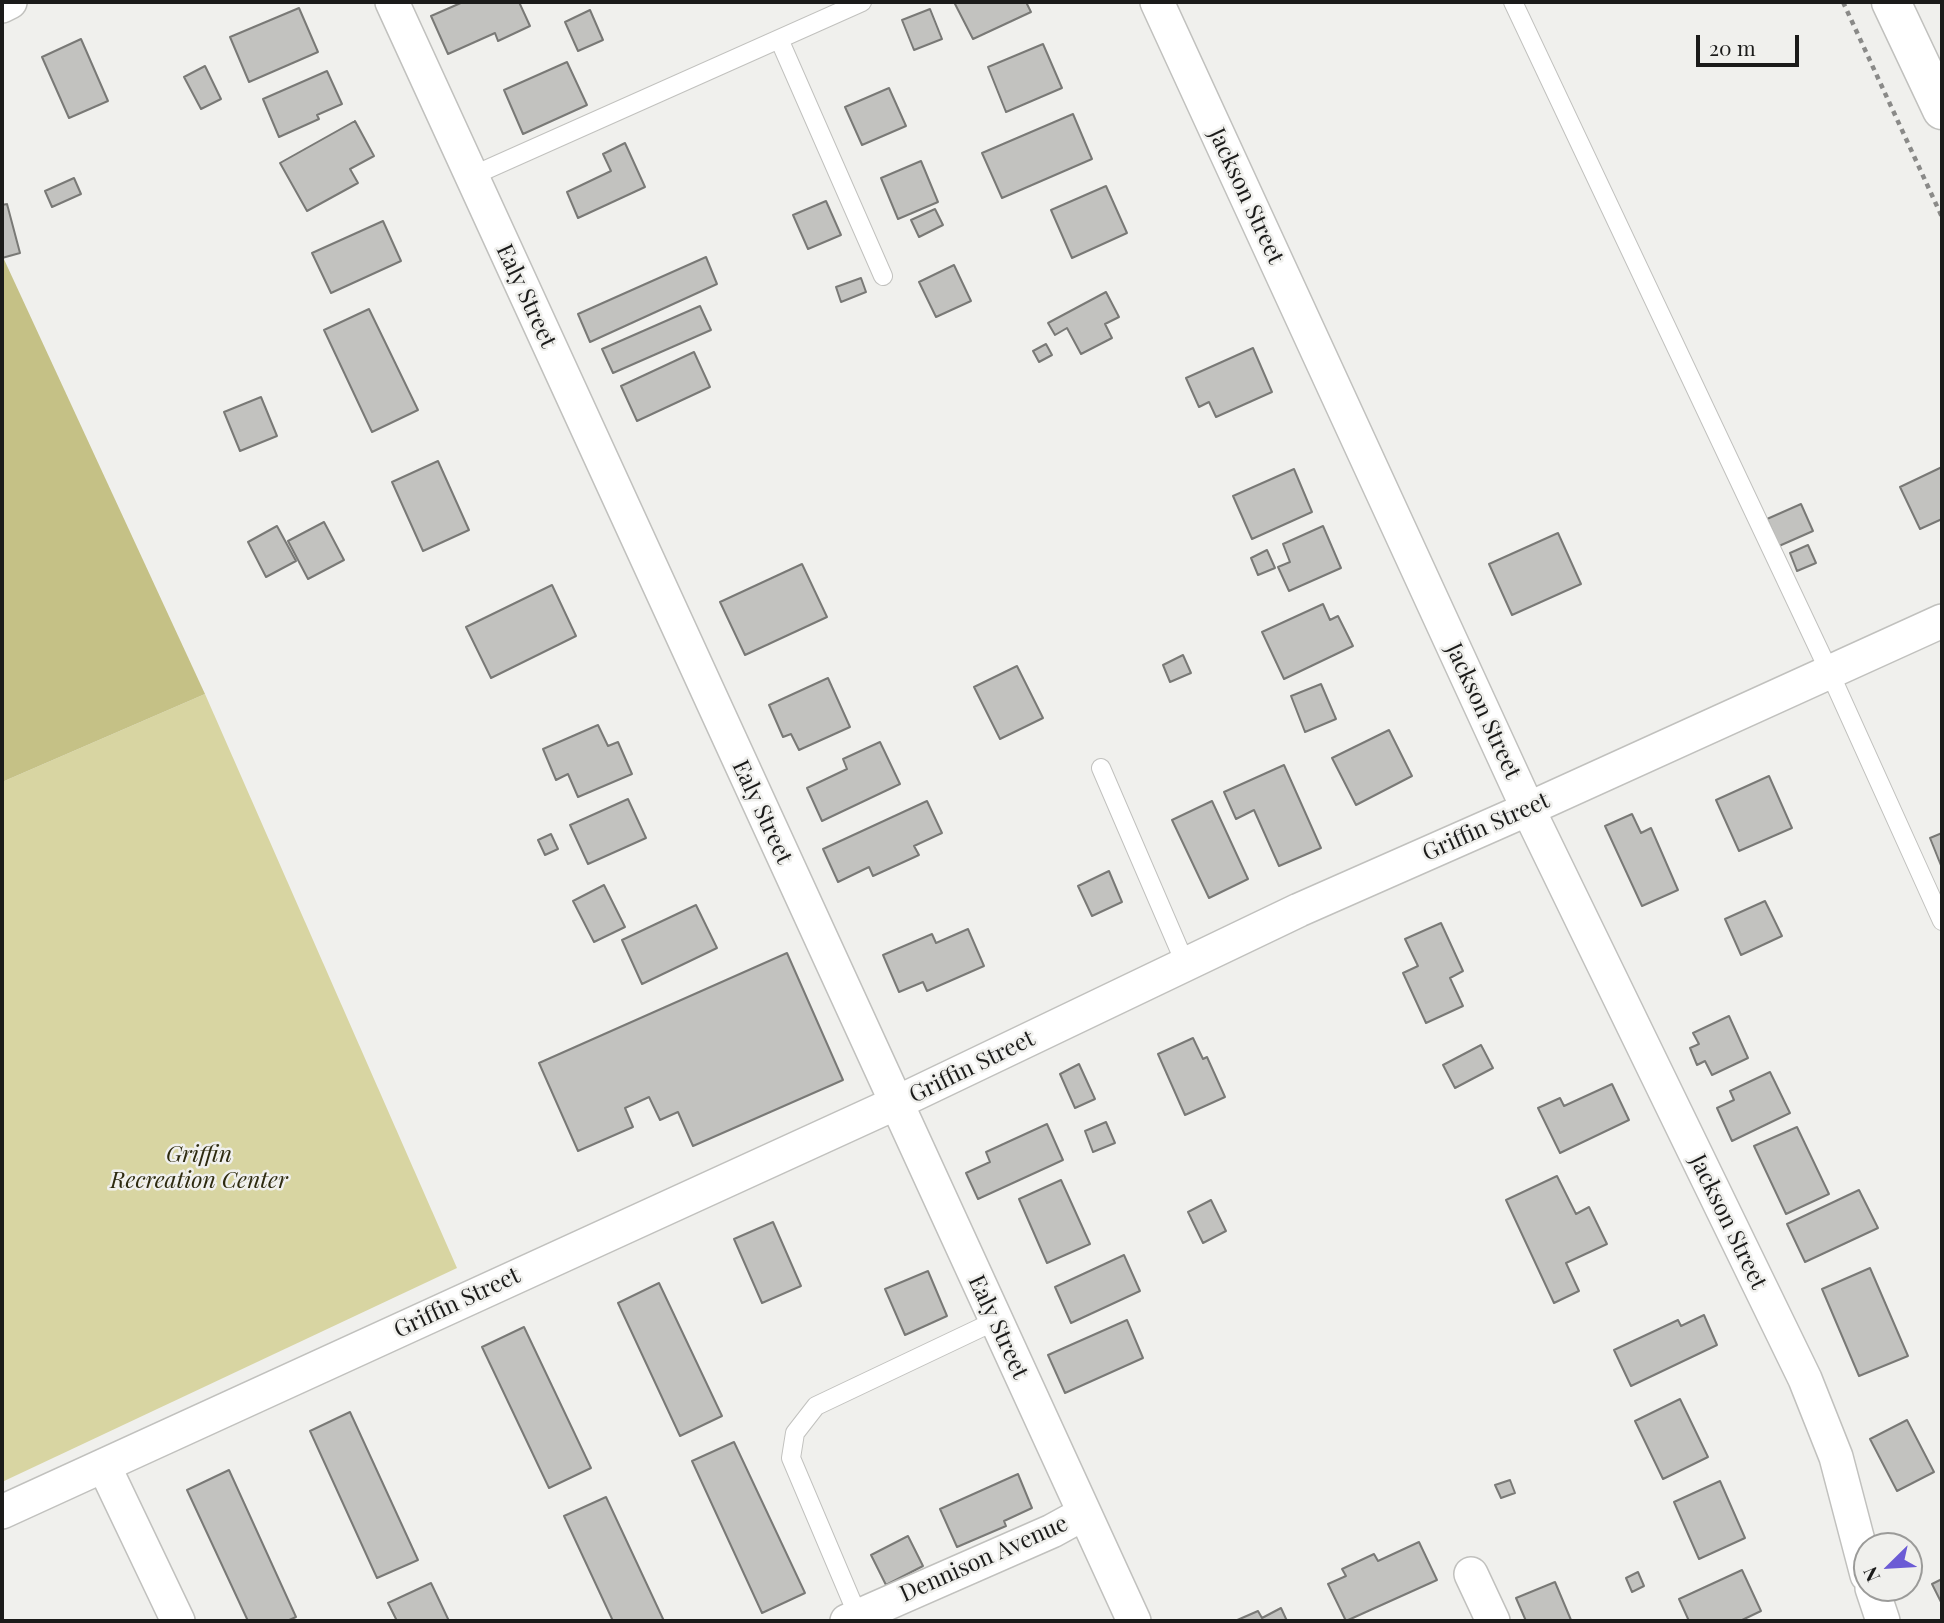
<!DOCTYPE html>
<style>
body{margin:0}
#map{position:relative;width:1944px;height:1623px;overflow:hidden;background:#f0f0ed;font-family:"Playfair Display",serif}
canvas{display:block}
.frame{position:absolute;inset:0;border:4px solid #1b1b1a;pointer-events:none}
.north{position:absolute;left:1853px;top:1532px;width:70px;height:70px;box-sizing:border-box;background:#f0f0ed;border:2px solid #9b9b99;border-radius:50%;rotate:246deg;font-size:19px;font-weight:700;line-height:28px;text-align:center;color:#1b1b1a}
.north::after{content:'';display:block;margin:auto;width:24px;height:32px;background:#6b5bd5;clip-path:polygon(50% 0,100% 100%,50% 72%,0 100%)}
.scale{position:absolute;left:1696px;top:35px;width:103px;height:32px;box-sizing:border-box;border:4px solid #1b1b1a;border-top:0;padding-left:9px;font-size:21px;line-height:24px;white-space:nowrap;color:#1b1b1a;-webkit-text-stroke:5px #f0f0ed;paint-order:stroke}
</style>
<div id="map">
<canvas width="1944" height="1623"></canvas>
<div class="frame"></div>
<div class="north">N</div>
<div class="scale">20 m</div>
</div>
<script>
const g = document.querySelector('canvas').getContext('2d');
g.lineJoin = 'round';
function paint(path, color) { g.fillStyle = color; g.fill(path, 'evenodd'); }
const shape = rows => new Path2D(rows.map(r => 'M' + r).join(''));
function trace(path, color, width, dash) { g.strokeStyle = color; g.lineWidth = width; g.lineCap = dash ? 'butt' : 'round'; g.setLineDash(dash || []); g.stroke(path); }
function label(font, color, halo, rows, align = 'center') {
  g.font = font + ' "Playfair Display",serif'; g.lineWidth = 5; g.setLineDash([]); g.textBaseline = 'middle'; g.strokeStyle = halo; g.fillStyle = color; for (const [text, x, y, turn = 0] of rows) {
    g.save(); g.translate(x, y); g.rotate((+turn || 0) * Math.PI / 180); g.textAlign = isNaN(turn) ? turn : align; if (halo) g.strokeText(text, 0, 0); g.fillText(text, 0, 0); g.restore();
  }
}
paint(shape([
 [205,694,457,1268,2,1482,2,782]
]), '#d8d5a2');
paint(shape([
 [2,255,205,694,2,782]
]), '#c5c186');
const building = shape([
 [463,2,519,2,530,26,498,41,495,33,448,54,431,16,463,2],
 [954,2,1026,2,1031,12,973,39,954,2],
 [299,8,318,52,249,82,230,37,299,8],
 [930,9,942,39,914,50,902,20,930,9],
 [590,10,603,40,578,51,565,22,590,10],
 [81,39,108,101,69,118,42,57,81,39],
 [1043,44,1062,88,1006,112,988,67,1043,44],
 [567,62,587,105,523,134,504,90,567,62],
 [205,66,221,99,201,109,184,77,205,66],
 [327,71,342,104,317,115,319,119,279,137,263,99,327,71],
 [889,88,906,126,862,145,845,107,889,88],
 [1073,114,1092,159,1002,198,982,153,1073,114],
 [355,121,374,156,350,169,358,183,307,211,280,163,355,121],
 [625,143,645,187,578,218,567,192,611,171,603,154,625,143],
 [921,161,938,202,898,219,881,178,921,161],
 [74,178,81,194,52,207,45,191,74,178],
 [1106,186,1127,233,1072,258,1051,210,1106,186],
 [826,201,841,235,808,249,793,215,826,201],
 [7,204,20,253,2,258,2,205,7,204],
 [935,209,943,225,919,237,911,220,935,209],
 [383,221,401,261,331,293,312,253,383,221],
 [706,257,717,284,590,342,578,314,706,257],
 [954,265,971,301,936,317,919,282,954,265],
 [861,278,866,292,841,302,836,287,861,278],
 [1106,292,1119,317,1105,324,1112,338,1081,354,1067,328,1055,335,1048,323,1106,292],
 [700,306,711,330,613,373,602,349,700,306],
 [369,309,418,410,372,432,324,330,369,309],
 [1046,344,1052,355,1039,362,1033,351,1046,344],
 [1253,348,1272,392,1216,417,1209,402,1199,407,1186,378,1253,348],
 [694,352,710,387,637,421,621,386,694,352],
 [261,397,277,436,240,451,224,412,261,397],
 [438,461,469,530,423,551,392,482,438,461],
 [1942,467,1942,519,1920,529,1900,487,1942,467],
 [1294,469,1312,512,1252,539,1233,496,1294,469],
 [1801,504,1813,531,1779,546,1767,519,1801,504],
 [324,522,344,560,308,579,288,541,324,522],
 [277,526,296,561,266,577,248,542,277,526],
 [1323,526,1341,568,1289,591,1278,567,1290,562,1283,544,1323,526],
 [1558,533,1581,584,1512,615,1489,564,1558,533],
 [1808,545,1816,563,1797,571,1790,553,1808,545],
 [1267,550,1275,568,1258,575,1251,558,1267,550],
 [802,564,827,617,745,655,720,602,802,564],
 [552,585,576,636,491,678,466,627,552,585],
 [1323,604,1330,620,1338,616,1353,646,1284,679,1262,632,1323,604],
 [1183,655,1191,673,1170,682,1163,665,1183,655],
 [1017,666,1043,718,1000,739,974,687,1017,666],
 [828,678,850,727,799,750,791,734,783,737,769,705,828,678],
 [1321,684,1336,719,1305,732,1291,696,1321,684],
 [598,725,608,746,618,742,632,774,578,797,568,774,556,780,543,749,598,725],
 [1389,730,1412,776,1356,805,1332,758,1389,730],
 [880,742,900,784,822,821,807,788,847,769,843,759,880,742],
 [1284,765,1321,848,1279,866,1254,810,1236,819,1224,792,1284,765],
 [1769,776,1792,828,1739,851,1716,800,1769,776],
 [628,799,646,838,588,864,570,825,628,799],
 [927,801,942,833,914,846,919,855,873,876,869,867,838,882,823,849,927,801],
 [1212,801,1248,879,1209,898,1172,820,1212,801],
 [1632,814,1641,833,1651,828,1678,890,1642,906,1605,826,1632,814],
 [1942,833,1942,868,1930,838,1942,833],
 [551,834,558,849,545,855,538,840,551,834],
 [1109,871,1122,902,1092,916,1078,886,1109,871],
 [604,885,625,927,594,942,573,901,604,885],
 [1765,901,1782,936,1741,955,1725,919,1765,901],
 [696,905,717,948,642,984,622,940,696,905],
 [1441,923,1463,971,1450,978,1463,1006,1426,1023,1403,973,1418,966,1405,939,1441,923],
 [968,929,984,966,927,991,923,982,899,992,883,955,932,934,936,943,968,929],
 [787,953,843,1080,693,1146,678,1112,660,1120,649,1097,625,1108,633,1127,578,1151,539,1063,787,953],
 [1729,1016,1748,1058,1712,1075,1705,1061,1697,1065,1690,1048,1699,1044,1693,1033,1729,1016],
 [1193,1038,1203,1059,1207,1057,1225,1097,1185,1115,1158,1054,1193,1038],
 [1481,1045,1493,1068,1455,1088,1443,1065,1481,1045],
 [1079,1064,1095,1099,1075,1108,1060,1074,1079,1064],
 [1770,1072,1790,1113,1732,1141,1717,1108,1734,1100,1730,1091,1770,1072],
 [1612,1084,1629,1120,1560,1153,1538,1108,1560,1098,1564,1106,1612,1084],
 [1106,1122,1115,1143,1093,1152,1085,1131,1106,1122],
 [1047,1124,1063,1160,978,1199,966,1173,990,1162,986,1152,1047,1124],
 [1797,1127,1829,1194,1786,1214,1754,1146,1797,1127],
 [1557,1176,1576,1214,1589,1207,1607,1244,1566,1263,1579,1291,1554,1303,1506,1200,1557,1176],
 [1061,1180,1090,1244,1047,1263,1019,1199,1061,1180],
 [1859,1190,1878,1228,1805,1262,1787,1224,1859,1190],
 [1211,1200,1226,1231,1203,1243,1188,1212,1211,1200],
 [773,1222,801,1286,762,1303,734,1239,773,1222],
 [1124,1255,1140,1291,1071,1323,1055,1287,1124,1255],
 [1870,1268,1908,1356,1859,1376,1822,1289,1870,1268],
 [928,1271,947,1316,905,1335,885,1289,928,1271],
 [659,1283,722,1416,680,1436,618,1303,659,1283],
 [1704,1315,1717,1345,1631,1386,1614,1350,1678,1320,1681,1326,1704,1315],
 [1127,1320,1143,1358,1065,1393,1048,1355,1127,1320],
 [524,1327,591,1468,549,1488,482,1347,524,1327],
 [1680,1399,1708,1457,1663,1479,1635,1421,1680,1399],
 [350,1412,418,1560,377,1578,310,1431,350,1412],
 [1907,1420,1934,1472,1897,1491,1870,1439,1907,1420],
 [734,1442,805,1593,762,1613,692,1461,734,1442],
 [229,1470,296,1617,287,1621,248,1621,187,1490,229,1470],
 [1018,1474,1032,1508,1004,1521,1006,1526,957,1547,940,1509,1018,1474],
 [1510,1480,1515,1493,1501,1498,1495,1485,1510,1480],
 [1720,1481,1745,1538,1699,1559,1674,1502,1720,1481],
 [606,1497,664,1621,613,1621,564,1516,606,1497],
 [908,1536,923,1566,886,1585,871,1555,908,1536],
 [1419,1542,1437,1580,1346,1621,1328,1584,1346,1576,1342,1569,1374,1554,1378,1561,1419,1542],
 [1742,1570,1761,1611,1740,1621,1689,1621,1679,1599,1742,1570],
 [1638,1572,1644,1586,1632,1592,1626,1578,1638,1572],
 [1942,1579,1942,1604,1932,1584,1942,1579],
 [1555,1582,1571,1620,1526,1621,1516,1598,1555,1582],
 [431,1583,449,1621,397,1621,388,1603,431,1583],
 [1281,1608,1287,1621,1235,1621,1258,1611,1262,1618,1281,1608]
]);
paint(building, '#c2c2bf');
trace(building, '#797976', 2);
const lane = shape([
 [1513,2,1829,671,1942,921],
 [779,39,883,276],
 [472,176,862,2],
 [1101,768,1185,963],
 [858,1616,791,1458,795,1433,816,1406,995,1321]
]);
const street = shape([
 [392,2,1134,1621],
 [1157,2,1528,809,1805,1379,1836,1457,1867,1575],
 [2,6,10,2],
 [104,1466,178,1621],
 [2,1512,896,1103,1299,910,1528,809,1942,621],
 [1471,1574,1493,1621],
 [1872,1588,1883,1621],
 [847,1621,1052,1531,1083,1514]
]);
const secondary = shape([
 [1891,2,1942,110]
]);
trace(lane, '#c1c1be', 20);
trace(street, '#c1c1be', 36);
trace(secondary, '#c1c1be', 41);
trace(shape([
 [1843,2,1942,217]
]), '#8a8a88', 4.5, [5, 5]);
trace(lane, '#fff', 18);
trace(street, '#fff', 33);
trace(secondary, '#fff', 38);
label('23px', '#1b1b1a', '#f0f0ed', [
 ["Jackson Street",1246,196,65],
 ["Ealy Street",526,296,65],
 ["Jackson Street",1483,711,65],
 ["Ealy Street",762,812,65],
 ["Griffin Street",1486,827,-24],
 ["Griffin Street",972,1067,-26],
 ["Jackson Street",1728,1222,64],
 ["Griffin Street",457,1303,-25],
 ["Ealy Street",998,1327,65],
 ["Dennison Avenue",984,1559,-24]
]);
label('italic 23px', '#2d2a0f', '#f0f0ed', [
 ["Griffin",199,1155],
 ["Recreation Center",199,1181]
]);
</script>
